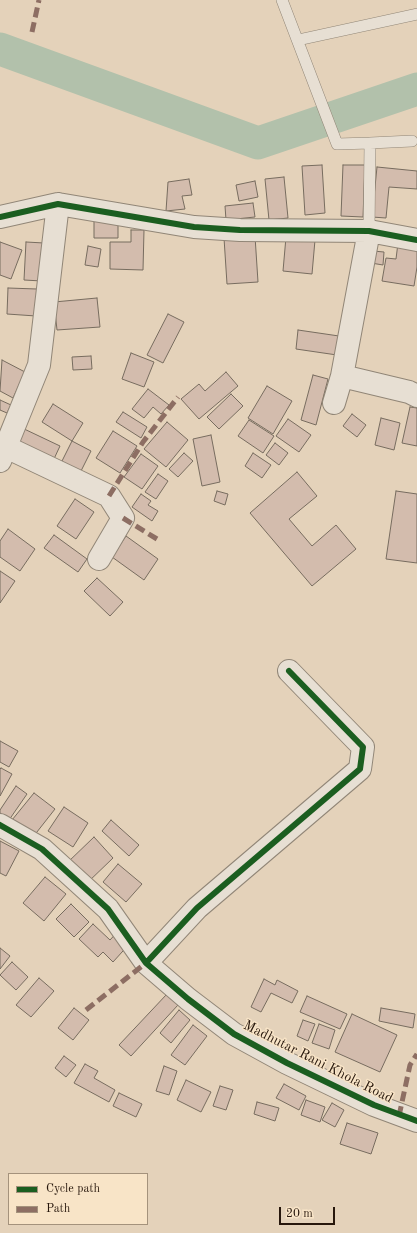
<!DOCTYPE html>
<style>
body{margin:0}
#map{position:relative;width:417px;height:1233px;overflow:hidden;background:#e4d2ba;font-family:"Old Standard TT",serif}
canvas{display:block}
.legend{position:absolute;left:8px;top:1173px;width:140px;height:52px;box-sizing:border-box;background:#f8e4c7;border:1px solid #a4927c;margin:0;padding:5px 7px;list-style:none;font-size:12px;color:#27170c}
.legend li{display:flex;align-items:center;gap:8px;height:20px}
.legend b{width:20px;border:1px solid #a4927c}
.scale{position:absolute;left:279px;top:1207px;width:56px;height:18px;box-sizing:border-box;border:2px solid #27170c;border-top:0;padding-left:5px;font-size:12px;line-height:14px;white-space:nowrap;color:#27170c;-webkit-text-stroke:3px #f8e4c7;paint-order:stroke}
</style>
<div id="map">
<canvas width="417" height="1233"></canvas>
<ul class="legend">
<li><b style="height:5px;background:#1b5e20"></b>Cycle path</li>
<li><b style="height:5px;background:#8d6e63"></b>Path</li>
</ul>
<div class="scale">20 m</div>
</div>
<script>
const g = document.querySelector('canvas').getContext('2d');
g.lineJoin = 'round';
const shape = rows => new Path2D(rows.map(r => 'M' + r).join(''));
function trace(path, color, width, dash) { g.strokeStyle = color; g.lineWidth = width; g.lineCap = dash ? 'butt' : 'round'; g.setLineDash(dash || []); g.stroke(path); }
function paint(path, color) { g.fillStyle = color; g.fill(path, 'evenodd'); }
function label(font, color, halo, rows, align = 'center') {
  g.font = font + ' "Old Standard TT",serif'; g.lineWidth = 3; g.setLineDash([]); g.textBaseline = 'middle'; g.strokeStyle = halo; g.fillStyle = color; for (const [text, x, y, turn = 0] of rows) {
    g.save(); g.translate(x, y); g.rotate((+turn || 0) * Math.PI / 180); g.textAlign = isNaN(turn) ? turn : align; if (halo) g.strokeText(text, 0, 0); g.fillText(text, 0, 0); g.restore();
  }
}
trace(shape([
 [0,49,258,143,417,89]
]), '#b2c1ab', 33);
const building = shape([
 [322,165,325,213,305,215,302,166,322,165],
 [343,165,365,165,363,217,341,216,343,165],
 [377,167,417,171,417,189,389,187,386,218,372,217,377,167],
 [284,177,288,218,269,220,265,179,284,177],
 [189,179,192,195,182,196,185,209,166,211,168,182,189,179],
 [255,181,258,197,239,201,236,185,255,181],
 [253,203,255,217,226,220,225,206,253,203],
 [94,220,118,220,118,238,94,238,94,220],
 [131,230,144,230,143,270,110,269,110,242,131,242,131,230],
 [255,236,258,282,227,284,224,238,255,236],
 [286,237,315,240,312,274,283,271,286,237],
 [0,242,22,250,11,279,0,275,0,242],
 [26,242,44,243,42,281,24,280,26,242],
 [398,243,417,246,417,267,414,286,382,281,386,258,396,259,398,243],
 [88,246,101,249,98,267,85,265,88,246],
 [373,251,384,252,383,265,371,263,373,251],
 [8,288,37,289,36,316,7,314,8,288],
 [97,298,100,327,57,330,54,302,97,298],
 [168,314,184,322,163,363,147,355,168,314],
 [298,330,339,336,337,355,296,349,298,330],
 [131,353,154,362,144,387,122,379,131,353],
 [91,356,92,369,73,370,72,357,91,356],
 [2,360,25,372,13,398,0,391,2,360],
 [226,372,238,386,199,419,181,399,199,384,205,391,226,372],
 [313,375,328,379,316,425,301,420,313,375],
 [267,386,292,401,273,434,248,418,267,386],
 [148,389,169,405,161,414,153,407,144,418,132,409,148,389],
 [231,394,243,406,219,429,207,417,231,394],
 [0,400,11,405,7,413,0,410,0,400],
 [53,404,83,423,72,441,42,422,53,404],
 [410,407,417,408,417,446,402,443,410,407],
 [123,412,147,427,141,438,116,422,123,412],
 [352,414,366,425,357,437,343,426,352,414],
 [381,418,400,423,394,450,375,445,381,418],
 [288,419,311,435,299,452,276,436,288,419],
 [249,420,274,436,263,453,238,436,249,420],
 [167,422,188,440,166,467,144,449,167,422],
 [20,427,60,446,53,461,13,442,20,427],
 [113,431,137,446,120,473,96,458,113,431],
 [211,435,220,482,202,486,193,439,211,435],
 [72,441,91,451,80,473,61,463,72,441],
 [275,443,288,453,279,465,266,455,275,443],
 [184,453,193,461,178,477,169,469,184,453],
 [253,453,271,465,262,478,245,466,253,453],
 [141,454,158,466,142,489,124,477,141,454],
 [297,472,317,496,289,519,312,546,336,525,356,549,312,586,250,513,297,472],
 [158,474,168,481,156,499,145,492,158,474],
 [217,491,228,494,225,505,214,501,217,491],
 [396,491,417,494,417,563,386,559,396,491],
 [141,494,151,501,148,505,158,511,152,521,132,507,141,494],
 [75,499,94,512,76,539,57,526,75,499],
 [8,529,35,549,20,571,0,557,0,541,8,529],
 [54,535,87,559,78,572,44,548,54,535],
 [126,536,158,559,144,580,112,557,126,536],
 [0,571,15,581,0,603,0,571],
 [97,578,123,602,110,616,84,591,97,578],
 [0,741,18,751,9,767,0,762,0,741],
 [1,768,12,774,0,796,0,769,1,768],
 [16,786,27,794,9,820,0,813,0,810,16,786],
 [34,793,55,809,33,837,12,820,34,793],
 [64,807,88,823,73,847,48,831,64,807],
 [111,820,139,845,129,856,102,831,111,820],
 [94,837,113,858,86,884,67,863,94,837],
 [0,841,19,851,6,876,0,873,0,841],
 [118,864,142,884,126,902,103,882,118,864],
 [45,877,66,894,44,921,23,903,45,877],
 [71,904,89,922,74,937,56,919,71,904],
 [93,924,110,940,120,929,132,941,113,962,103,952,98,957,79,939,93,924],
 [0,948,10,956,0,969,0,948],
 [12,962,28,977,16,990,0,975,12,962],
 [39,978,54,991,31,1017,16,1005,39,978],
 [264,979,275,985,277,980,298,991,292,1003,271,993,261,1012,251,1007,264,979],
 [167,994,178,1005,131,1056,119,1045,167,994],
 [307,996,347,1014,340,1029,300,1012,307,996],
 [74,1008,89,1020,73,1040,58,1028,74,1008],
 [381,1008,415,1014,413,1028,379,1021,381,1008],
 [179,1010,190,1020,171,1043,160,1033,179,1010],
 [352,1014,397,1035,380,1072,335,1052,352,1014],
 [303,1020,315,1024,308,1041,297,1036,303,1020],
 [319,1024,335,1030,329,1049,312,1043,319,1024],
 [193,1025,207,1036,185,1065,171,1055,193,1025],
 [64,1056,76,1065,66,1077,55,1068,64,1056],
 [85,1064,98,1071,94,1078,115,1090,109,1102,74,1083,85,1064],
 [164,1066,177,1071,169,1095,156,1091,164,1066],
 [186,1080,211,1092,201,1112,177,1100,186,1080],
 [284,1084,306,1096,299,1110,276,1098,284,1084],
 [220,1086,233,1090,226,1110,213,1106,220,1086],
 [119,1093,142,1104,136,1117,113,1106,119,1093],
 [306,1100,325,1107,320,1122,301,1115,306,1100],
 [257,1102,279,1108,275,1121,254,1114,257,1102],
 [332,1103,344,1110,335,1127,322,1120,332,1103],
 [347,1123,378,1133,371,1154,340,1144,347,1123]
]);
paint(building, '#d3bcad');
trace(building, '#776c5f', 1);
const service = shape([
 [282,0,337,144,370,143,369,231],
 [298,40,417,14],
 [370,143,412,141]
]);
const minor = shape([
 [0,217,58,204,194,227,240,230,369,231,417,240],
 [342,376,409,392,417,396],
 [334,403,342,376,369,231],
 [6,447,109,496,123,518,99,559],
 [0,461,39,365,58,204],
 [0,825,42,849,108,909,146,963,188,999,234,1034,287,1063,374,1105,417,1121],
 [146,963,197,908,360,769,363,747,289,671]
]);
trace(service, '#918677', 12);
trace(minor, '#918677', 24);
trace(service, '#e7dfd3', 11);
trace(minor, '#e7dfd3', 22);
trace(shape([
 [32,32,39,0],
 [109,496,143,442,178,397],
 [123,518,157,539],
 [86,1010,146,963],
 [399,1116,410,1065,417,1054]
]), '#8d6e63', 5, [10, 5]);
trace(shape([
 [0,217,58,204,194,227,240,230,369,231,417,240],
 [0,825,42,849,108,909,146,963,188,999,234,1034,287,1063,374,1105,417,1121],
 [146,963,197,908,360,769,363,747,289,671]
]), '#1b5e20', 6);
label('14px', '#27170c', '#f8e4c7', [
 ["Madhutar Rani Khola Road",318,1062,27]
]);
</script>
